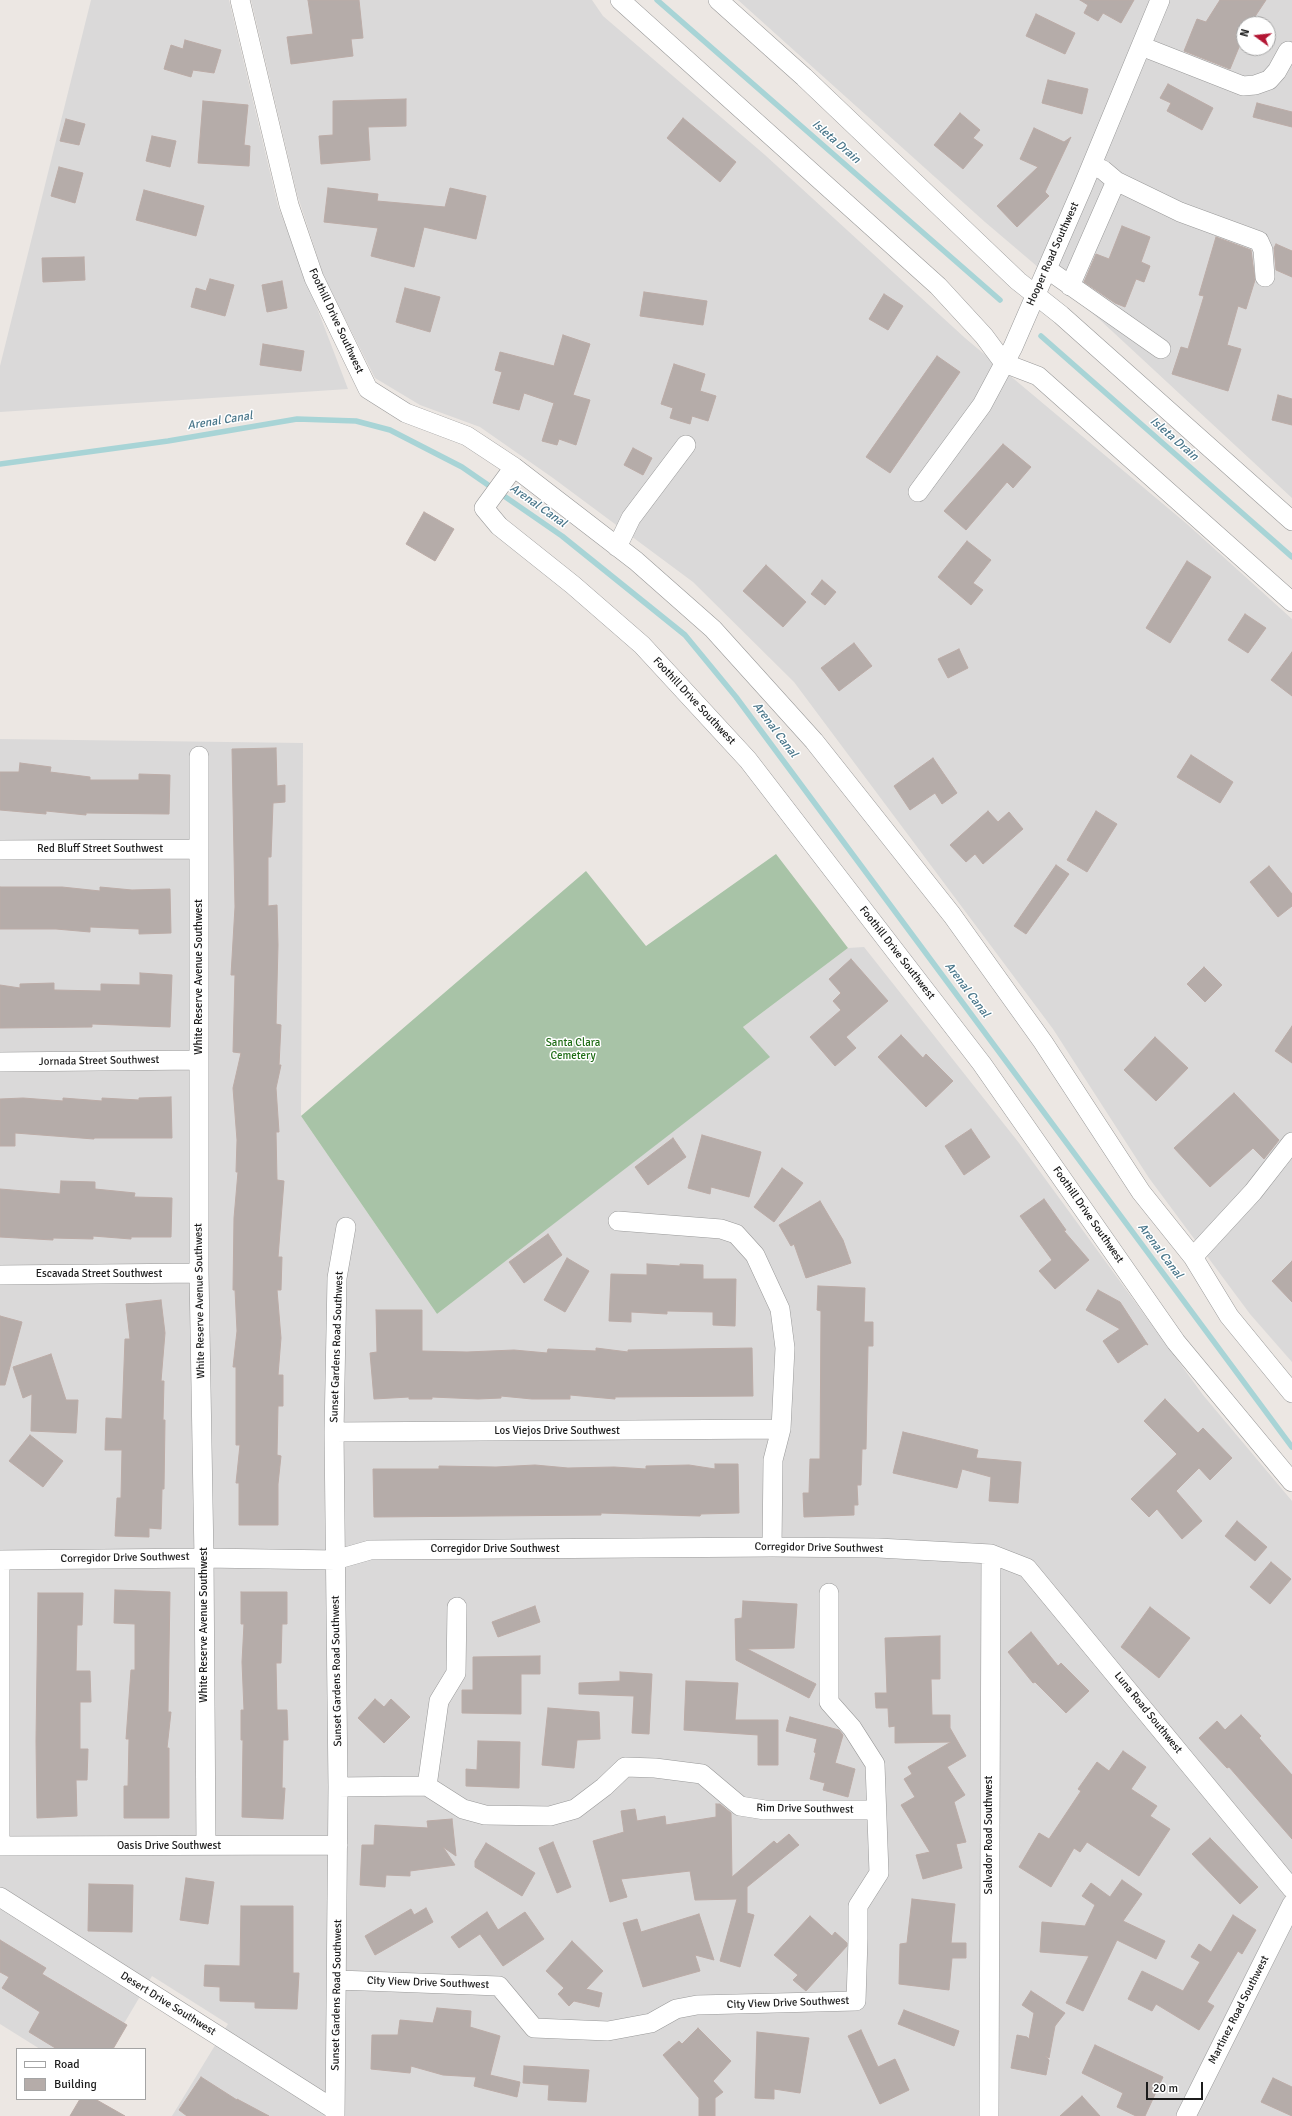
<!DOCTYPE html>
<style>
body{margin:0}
#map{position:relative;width:1292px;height:2116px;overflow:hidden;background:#ece7e3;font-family:Signika,sans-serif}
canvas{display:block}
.legend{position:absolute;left:16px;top:2048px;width:130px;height:52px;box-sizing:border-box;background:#fff;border:1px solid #a4a4a4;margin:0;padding:5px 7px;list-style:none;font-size:12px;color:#1c1c1c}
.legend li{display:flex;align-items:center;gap:8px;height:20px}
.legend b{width:20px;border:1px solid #a4a4a4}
.north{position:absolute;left:1236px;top:16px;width:40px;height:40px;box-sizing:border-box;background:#fff;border:1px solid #a4a4a4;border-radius:50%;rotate:285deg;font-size:11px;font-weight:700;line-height:16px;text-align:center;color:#1c1c1c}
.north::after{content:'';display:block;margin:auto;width:14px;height:18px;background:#b31634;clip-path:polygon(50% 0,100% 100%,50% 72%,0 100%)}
.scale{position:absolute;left:1146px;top:2082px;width:57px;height:18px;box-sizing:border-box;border:2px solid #1c1c1c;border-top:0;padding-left:5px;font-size:12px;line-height:14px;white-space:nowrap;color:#1c1c1c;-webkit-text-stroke:3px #fff;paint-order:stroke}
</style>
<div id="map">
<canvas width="1292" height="2116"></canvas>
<ul class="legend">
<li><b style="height:5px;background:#fff"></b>Road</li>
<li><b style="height:11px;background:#b5aca9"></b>Building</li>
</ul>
<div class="north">N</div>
<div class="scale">20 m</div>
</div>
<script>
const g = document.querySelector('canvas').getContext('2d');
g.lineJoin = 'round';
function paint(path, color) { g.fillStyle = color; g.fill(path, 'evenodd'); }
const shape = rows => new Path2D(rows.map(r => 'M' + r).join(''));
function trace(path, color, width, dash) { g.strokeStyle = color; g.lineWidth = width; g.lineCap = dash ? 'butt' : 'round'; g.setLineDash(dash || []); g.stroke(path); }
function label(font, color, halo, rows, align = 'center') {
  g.font = font + ' Signika,sans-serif'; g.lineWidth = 3; g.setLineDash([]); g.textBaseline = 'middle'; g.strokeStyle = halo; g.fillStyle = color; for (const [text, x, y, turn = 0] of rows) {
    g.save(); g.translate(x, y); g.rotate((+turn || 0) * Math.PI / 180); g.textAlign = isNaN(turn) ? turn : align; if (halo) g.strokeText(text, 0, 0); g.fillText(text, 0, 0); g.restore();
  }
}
paint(shape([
 [91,0,229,0,278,206,348,389,0,412,0,366],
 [251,0,592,0,603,16,765,155,965,338,1187,524,1292,619,1292,1362,1250,1314,1149,1178,1053,1029,794,682,693,582,553,478,480,427,420,405,375,378,324,277,297,194],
 [738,0,1292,0,1292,498,1099,319,985,222],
 [1244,24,1268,24,1268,48,1244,48],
 [0,739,303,743,301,1116,437,1314,769,1057,743,1027,848,948,864,947,1019,1143,1203,1395,1292,1501,1292,2116,172,2116,228,2024,152,1976,109,2049,40,2049,0,2024]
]), '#dad9d9');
paint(shape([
 [776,854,848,948,743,1027,770,1057,437,1314,301,1116,586,871,646,946]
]), '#a8c3a7');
trace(shape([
 [657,0,1000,300],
 [1041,336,1292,557],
 [0,464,168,441,297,419,356,421,390,430,462,467,562,536,685,635,736,697,1292,1447]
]), '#a8d4d6', 5.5);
const building = shape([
 [308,0,359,0,363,38,351,39,353,56,291,64,287,37,313,34,308,0],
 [1080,0,1134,0,1121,23,1103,13,1098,21,1084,13,1088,5,1080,0],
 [1220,0,1266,0,1250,24,1244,24,1244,35,1230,69,1184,51,1197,19,1206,22,1220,0],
 [1036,14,1075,33,1065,54,1026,36,1036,14],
 [185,40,221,50,214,73,193,70,191,77,164,69,171,45,183,49,185,40],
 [1048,80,1088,89,1082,114,1042,103,1048,80],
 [1168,84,1213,108,1202,130,1167,111,1171,103,1160,98,1168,84],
 [406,99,406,126,368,127,370,160,321,164,319,136,333,135,333,101,406,99],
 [203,101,248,105,244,145,250,146,249,166,198,163,203,101],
 [1257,103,1292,112,1292,127,1253,117,1257,103],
 [960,113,980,130,973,138,983,145,963,169,934,145,960,113],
 [683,118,736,162,720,182,667,138,683,118],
 [66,119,85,124,79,145,60,141,66,119],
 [1034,128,1064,142,1071,137,1045,192,1049,196,1017,227,997,206,1038,167,1020,159,1034,128],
 [152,136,176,141,170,167,146,161,152,136],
 [59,167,83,173,75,203,51,196,59,167],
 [328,188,378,194,377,201,445,207,450,188,486,196,476,239,424,227,414,267,371,256,378,228,324,222,328,188],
 [144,190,204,206,196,236,136,220,144,190],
 [1122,226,1150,237,1141,262,1150,266,1144,282,1136,279,1125,307,1115,303,1084,282,1096,254,1109,259,1122,226],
 [1216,237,1251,250,1255,280,1246,309,1238,306,1227,345,1241,349,1228,391,1172,374,1181,347,1188,349,1204,296,1199,295,1216,237],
 [1276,244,1292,251,1292,277,1276,270,1274,248,1276,244],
 [84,257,85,280,43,282,42,258,84,257],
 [210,279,234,285,225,316,191,307,196,288,206,291,210,279],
 [282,281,287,308,267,312,262,285,282,281],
 [405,288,440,297,430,332,396,322,405,288],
 [644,292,707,301,703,325,640,316,644,292],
 [884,294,903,306,888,330,869,319,884,294],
 [563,335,590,344,573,395,590,400,576,445,559,439,557,445,542,441,554,403,524,393,519,410,493,403,502,372,495,370,500,352,554,366,563,335],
 [263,344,304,351,301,371,260,365,263,344],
 [937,356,960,372,890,473,866,457,937,356],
 [674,364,705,374,700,391,716,396,708,421,692,416,690,424,670,418,673,408,661,404,674,364],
 [1278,395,1292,399,1292,425,1272,420,1278,395],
 [1003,444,1031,467,1013,488,1007,482,966,530,944,511,1003,444],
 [633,448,652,458,643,475,624,465,633,448],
 [424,512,454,529,435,561,406,544,424,512],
 [967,541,991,560,973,583,983,590,971,605,938,577,967,541],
 [1187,561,1211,577,1170,643,1146,628,1187,561],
 [766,565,806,602,783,627,743,591,766,565],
 [822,580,836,592,825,605,811,594,822,580],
 [1245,614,1266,628,1248,653,1228,640,1245,614],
 [854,643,872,666,839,691,821,668,854,643],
 [959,649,968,668,948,678,938,659,959,649],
 [1292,652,1292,696,1271,680,1292,652],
 [276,748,277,786,285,785,285,802,273,803,271,857,268,857,268,906,277,905,278,945,276,1024,281,1025,279,1065,281,1065,276,1088,279,1132,276,1132,277,1180,284,1181,278,1257,282,1257,281,1290,277,1290,281,1338,278,1375,283,1375,283,1406,278,1406,277,1455,281,1456,278,1484,278,1525,239,1525,239,1483,236,1483,240,1445,236,1445,236,1367,233,1367,237,1331,235,1290,233,1290,234,1218,238,1172,236,1172,237,1140,233,1088,241,1053,233,1052,235,975,231,975,235,907,232,749,276,748],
 [1191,755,1233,782,1220,803,1177,777,1191,755],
 [933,758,957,793,942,804,935,793,910,810,894,786,933,758],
 [20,763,51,767,50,772,90,777,90,780,139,780,139,774,170,775,169,814,86,813,86,815,46,811,46,814,0,810,0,772,19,772,20,763],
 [988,811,998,822,1009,812,1023,829,983,864,975,854,966,862,950,845,988,811],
 [1096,811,1117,824,1087,872,1067,860,1096,811],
 [1056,865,1069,874,1026,934,1014,926,1056,865],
 [1269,866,1292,894,1292,906,1278,917,1250,882,1269,866],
 [0,887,62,887,100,891,100,887,132,890,170,889,171,933,139,934,139,929,90,927,90,932,56,929,0,929,0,887],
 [851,959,888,1001,846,1037,856,1048,835,1066,810,1037,841,1010,833,1001,841,993,829,979,851,959],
 [1204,967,1222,985,1205,1002,1187,984,1204,967],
 [140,973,172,975,170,1027,92,1024,92,1027,0,1028,0,985,20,988,20,984,54,983,54,990,101,991,101,984,140,985,140,973],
 [1292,1026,1292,1063,1275,1051,1292,1026],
 [901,1035,923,1058,926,1054,953,1081,926,1107,878,1057,901,1035],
 [1155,1037,1188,1068,1156,1101,1124,1070,1155,1037],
 [1234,1093,1279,1140,1264,1159,1253,1148,1210,1187,1174,1148,1234,1093],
 [171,1097,172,1138,94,1138,94,1139,15,1133,15,1146,0,1146,0,1099,23,1098,63,1101,63,1098,102,1101,102,1098,139,1100,139,1098,171,1097],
 [971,1129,990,1157,964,1175,945,1146,971,1129],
 [702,1135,761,1152,749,1197,711,1187,710,1194,688,1188,702,1135],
 [673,1138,686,1157,648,1185,635,1167,673,1138],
 [782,1168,803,1183,774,1222,754,1207,782,1168],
 [61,1181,95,1182,95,1189,135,1193,134,1197,172,1198,171,1237,131,1237,131,1239,93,1236,93,1239,53,1238,53,1240,0,1237,0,1189,60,1194,61,1181],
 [1044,1199,1066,1230,1064,1231,1089,1260,1055,1289,1039,1271,1052,1260,1020,1216,1044,1199],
 [820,1201,843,1240,851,1263,806,1278,794,1244,791,1246,779,1225,820,1201],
 [548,1234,562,1255,524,1283,509,1262,548,1234],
 [567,1258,589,1271,565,1312,544,1300,567,1258],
 [1292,1261,1292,1302,1272,1281,1292,1261],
 [647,1264,680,1266,680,1264,703,1265,703,1279,736,1279,735,1326,713,1325,713,1312,667,1311,667,1314,631,1312,631,1322,609,1321,611,1274,647,1275,647,1264],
 [818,1286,865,1288,864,1322,873,1322,873,1346,868,1346,866,1449,862,1449,861,1485,857,1485,858,1505,854,1505,854,1515,804,1517,803,1493,809,1493,810,1459,820,1459,821,1311,817,1310,818,1286],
 [1098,1290,1120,1302,1148,1345,1146,1344,1118,1363,1103,1341,1120,1329,1086,1310,1098,1290],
 [161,1300,165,1333,161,1381,164,1381,163,1420,165,1420,164,1489,162,1489,161,1529,149,1528,149,1537,115,1536,117,1498,121,1498,122,1450,105,1450,106,1418,122,1419,125,1339,130,1339,126,1304,161,1300],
 [376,1310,422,1310,422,1351,467,1352,514,1350,547,1353,548,1349,596,1351,596,1348,628,1352,628,1350,752,1348,753,1396,615,1397,615,1399,570,1395,570,1399,532,1399,501,1396,501,1398,478,1399,432,1397,432,1399,409,1399,409,1397,374,1399,370,1353,377,1352,376,1310],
 [0,1316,22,1322,5,1385,0,1385,0,1316],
 [51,1354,66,1400,78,1400,76,1433,31,1431,32,1394,23,1398,13,1367,51,1354],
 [1165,1399,1198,1433,1203,1428,1232,1458,1210,1480,1199,1468,1176,1491,1202,1521,1182,1539,1157,1509,1149,1517,1131,1499,1177,1454,1144,1421,1165,1399],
 [903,1432,978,1450,976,1458,1021,1462,1018,1503,989,1501,991,1477,962,1469,957,1488,893,1473,903,1432],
 [30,1435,63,1461,43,1487,9,1461,30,1435],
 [715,1464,738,1464,739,1513,701,1514,700,1516,601,1513,601,1515,374,1517,373,1469,439,1469,439,1466,496,1467,535,1465,568,1468,614,1467,646,1469,646,1466,689,1465,715,1469,715,1464],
 [1237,1521,1267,1547,1255,1561,1225,1536,1237,1521],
 [1271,1562,1291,1579,1270,1604,1250,1587,1271,1562],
 [115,1590,170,1592,168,1712,171,1712,167,1748,169,1748,169,1818,124,1818,124,1786,128,1786,129,1739,126,1739,131,1670,135,1670,135,1624,114,1623,115,1590],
 [241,1592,287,1592,287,1624,282,1624,281,1663,276,1663,277,1710,287,1710,288,1740,283,1740,282,1788,285,1788,283,1819,242,1817,243,1740,241,1740,241,1710,244,1710,242,1662,244,1624,241,1624,241,1592],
 [38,1593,83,1593,82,1625,77,1625,76,1671,90,1671,91,1702,80,1702,80,1749,88,1749,87,1780,76,1780,77,1816,37,1818,36,1741,38,1593],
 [743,1601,797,1604,794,1648,747,1649,816,1684,809,1698,736,1660,735,1619,742,1618,743,1601],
 [535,1606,540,1622,498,1637,492,1622,535,1606],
 [1150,1607,1190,1638,1159,1678,1121,1647,1150,1607],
 [1031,1632,1058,1666,1061,1663,1089,1691,1066,1713,1035,1682,1033,1683,1008,1652,1031,1632],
 [940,1636,940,1679,931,1679,932,1715,950,1715,950,1728,966,1756,947,1767,965,1795,954,1802,966,1842,956,1844,962,1868,923,1879,916,1855,930,1852,901,1805,915,1797,904,1779,912,1774,908,1767,951,1742,895,1743,895,1726,889,1727,888,1708,876,1708,875,1693,887,1693,885,1638,940,1636],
 [540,1656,540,1674,521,1674,521,1714,462,1713,462,1690,473,1690,473,1657,540,1656],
 [620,1672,652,1674,649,1734,632,1733,634,1696,579,1694,579,1683,620,1681,620,1672],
 [686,1681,738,1683,735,1720,778,1720,778,1765,758,1765,758,1735,684,1730,686,1681],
 [375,1699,384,1707,391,1699,410,1717,384,1743,358,1718,375,1699],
 [548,1708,599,1712,600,1739,577,1740,574,1768,542,1765,548,1708],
 [1241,1715,1261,1736,1259,1738,1292,1775,1292,1839,1229,1767,1227,1768,1199,1738,1217,1721,1225,1730,1241,1715],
 [790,1717,839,1730,843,1735,835,1763,855,1769,848,1797,823,1790,825,1783,810,1779,816,1753,814,1752,817,1739,786,1731,790,1717],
 [478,1741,520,1742,519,1788,466,1786,466,1769,477,1770,478,1741],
 [1123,1751,1146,1767,1131,1789,1157,1806,1150,1816,1170,1829,1139,1876,1087,1842,1080,1852,1074,1848,1051,1887,1019,1867,1039,1833,1049,1839,1081,1791,1078,1789,1097,1762,1109,1771,1123,1751],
 [716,1804,720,1804,731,1813,732,1877,774,1841,777,1844,789,1834,799,1845,747,1887,747,1913,754,1915,740,1967,720,1961,737,1899,695,1900,690,1871,621,1879,627,1897,610,1902,593,1841,624,1832,621,1811,635,1809,637,1821,665,1816,666,1825,716,1817,716,1804],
 [452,1819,456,1856,443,1847,455,1865,410,1871,410,1876,386,1875,385,1887,360,1885,362,1845,374,1845,375,1825,428,1828,427,1821,452,1819],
 [1210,1838,1258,1887,1240,1904,1192,1854,1210,1838],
 [553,1842,571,1887,557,1893,539,1848,553,1842],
 [486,1843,535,1873,522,1896,475,1867,475,1861,486,1843],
 [186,1878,214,1882,208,1924,180,1920,186,1878],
 [1122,1880,1142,1894,1123,1921,1165,1941,1156,1959,1117,1940,1083,2011,1066,2003,1089,1956,1040,1952,1042,1922,1085,1926,1095,1905,1082,1896,1091,1883,1110,1897,1122,1880],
 [89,1884,133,1885,132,1932,88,1931,89,1884],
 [912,1899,955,1904,951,1943,966,1943,966,1958,952,1958,949,1990,899,1984,900,1944,907,1943,912,1899],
 [241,1906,293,1906,293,1973,299,1973,297,2009,255,2008,255,2002,220,2001,220,1987,204,1986,205,1965,240,1966,241,1906],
 [426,1908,433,1922,375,1955,365,1936,411,1909,414,1915,426,1908],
 [487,1912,498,1930,525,1912,544,1939,503,1966,480,1934,459,1948,451,1937,487,1912],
 [699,1914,714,1960,695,1955,700,1971,643,1987,623,1923,637,1919,641,1932,699,1914],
 [1233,1915,1256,1930,1242,1954,1238,1951,1207,2002,1214,2006,1199,2030,1156,2004,1152,2011,1128,1999,1142,1971,1183,1991,1200,1962,1191,1957,1199,1944,1211,1952,1233,1915],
 [810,1916,832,1936,835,1932,847,1943,847,1946,806,1991,793,1980,798,1975,774,1955,810,1916],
 [0,1940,46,1968,42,1974,127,2025,113,2049,57,2049,29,2032,40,2012,2,1988,9,1977,0,1972,0,1940],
 [572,1941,603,1971,586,1989,602,1993,599,2007,574,2001,569,2006,558,1994,564,1988,546,1971,572,1941],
 [1031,1991,1065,2013,1055,2026,1049,2058,1045,2056,1049,2060,1046,2075,1011,2068,1017,2035,1027,2037,1029,2039,1034,2013,1022,2005,1031,1991],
 [437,2008,471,2011,470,2027,500,2036,490,2075,520,2082,517,2097,474,2086,476,2077,443,2075,411,2066,410,2073,371,2069,372,2035,398,2035,400,2020,433,2023,437,2008],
 [904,2010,959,2031,954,2046,898,2024,904,2010],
 [698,2028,731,2061,713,2081,723,2092,715,2098,715,2116,699,2116,699,2098,663,2055,679,2041,682,2044,698,2028],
 [861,2030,878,2067,895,2059,909,2090,880,2104,848,2036,861,2030],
 [757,2032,809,2038,800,2093,774,2089,774,2099,755,2098,757,2032],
 [1095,2045,1163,2077,1145,2116,1136,2116,1117,2107,1123,2093,1082,2073,1095,2045],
 [524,2066,589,2070,586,2102,548,2100,549,2085,523,2083,524,2066],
 [201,2077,237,2100,237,2099,269,2116,187,2116,179,2110,201,2077],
 [1273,2078,1292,2087,1292,2116,1261,2102,1273,2078],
 [1082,2096,1100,2116,1060,2116,1082,2096],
 [80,2099,95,2099,125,2116,70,2116,80,2099]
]);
paint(building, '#b5aca9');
trace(building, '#bcaca7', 1);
const minor = shape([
 [240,0,289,205,314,278,368,389,406,413,467,436,514,467,636,561,713,629,814,741,952,915,1043,1042,1141,1192,1193,1257,1229,1316,1292,1393],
 [620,0,938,286,984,336,1004,363,1038,376,1292,602],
 [718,0,804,77,1018,281,1061,315,1292,521],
 [1141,46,1243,86,1255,85,1269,80,1277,71,1288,51],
 [1092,165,1103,170,1116,181,1180,212,1259,241,1263,250,1265,277],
 [1047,269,1161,349],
 [1070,286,1116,181],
 [514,467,484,508,499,526,573,585,642,645,748,760,982,1064,1176,1342,1292,1482],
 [918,492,982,405,1013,347,1083,186,1160,0],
 [617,547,631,518,686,445],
 [199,756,199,1273,204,1558,206,1845],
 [0,850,199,849],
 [0,1062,198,1060],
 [618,1221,721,1229,736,1234,755,1255,780,1309,785,1348,781,1429,773,1460,772,1547],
 [1193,1257,1253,1192,1292,1142],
 [0,1275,199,1273],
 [334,1432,781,1429],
 [0,1560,204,1558,335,1560,370,1550,772,1547,878,1548,991,1554,1027,1568,1292,1889],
 [0,1560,0,1846],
 [427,1786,439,1701,456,1673,457,1607],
 [338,1787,427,1786,463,1809,485,1815,550,1816,575,1809,604,1787,625,1767,655,1768,702,1774,740,1806,765,1810,876,1810],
 [0,1846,338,1845],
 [0,1897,335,2110],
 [338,1980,499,1986,534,2028,608,2031,651,2023,676,2009,697,2005,856,2001,858,1939,858,1906,879,1873,875,1764,852,1728,829,1702,829,1593],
 [335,2116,338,1787,334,1432,337,1278,346,1227],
 [989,2116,991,1554],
 [1186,2116,1292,1904]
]);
trace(minor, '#999', 20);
trace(minor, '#fff', 19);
label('11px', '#1c1c1c', '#fff', [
 ["Hooper Road Southwest",1053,254,-66],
 ["Foothill Drive Southwest",336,321,65],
 ["Foothill Drive Southwest",694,701,47],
 ["Red Bluff Street Southwest",100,849],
 ["Foothill Drive Southwest",897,953,52],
 ["White Reserve Avenue Southwest",199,977,-90],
 ["Jornada Street Southwest",99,1061,-1],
 ["Foothill Drive Southwest",1088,1215,55],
 ["Escavada Street Southwest",99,1274],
 ["White Reserve Avenue Southwest",200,1301,-91],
 ["Sunset Gardens Road Southwest",337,1347,-88],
 ["Los Viejos Drive Southwest",557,1431],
 ["Corregidor Drive Southwest",819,1548,1],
 ["Corregidor Drive Southwest",495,1549],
 ["Corregidor Drive Southwest",125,1558,-1],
 ["White Reserve Avenue Southwest",204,1625,-90],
 ["Sunset Gardens Road Southwest",337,1671,-91],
 ["Luna Road Southwest",1148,1713,51],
 ["Rim Drive Southwest",805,1809,1],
 ["Salvador Road Southwest",989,1835,-90],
 ["Oasis Drive Southwest",169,1846],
 ["City View Drive Southwest",428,1983,2],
 ["Sunset Gardens Road Southwest",337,1995,-89],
 ["City View Drive Southwest",788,2003,-2],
 ["Desert Drive Southwest",168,2004,32],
 ["Martinez Road Southwest",1239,2010,-63]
]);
label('11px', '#206d17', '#fff', [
 ["Santa Clara",573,1043],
 ["Cemetery",573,1056]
]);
label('italic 12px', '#4a778b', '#fff', [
 ["Isleta Drain",836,142,41],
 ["Arenal Canal",220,421,-9],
 ["Isleta Drain",1174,439,41],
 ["Arenal Canal",538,506,35],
 ["Arenal Canal",775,730,53],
 ["Arenal Canal",967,990,53],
 ["Arenal Canal",1160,1251,53]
]);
</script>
